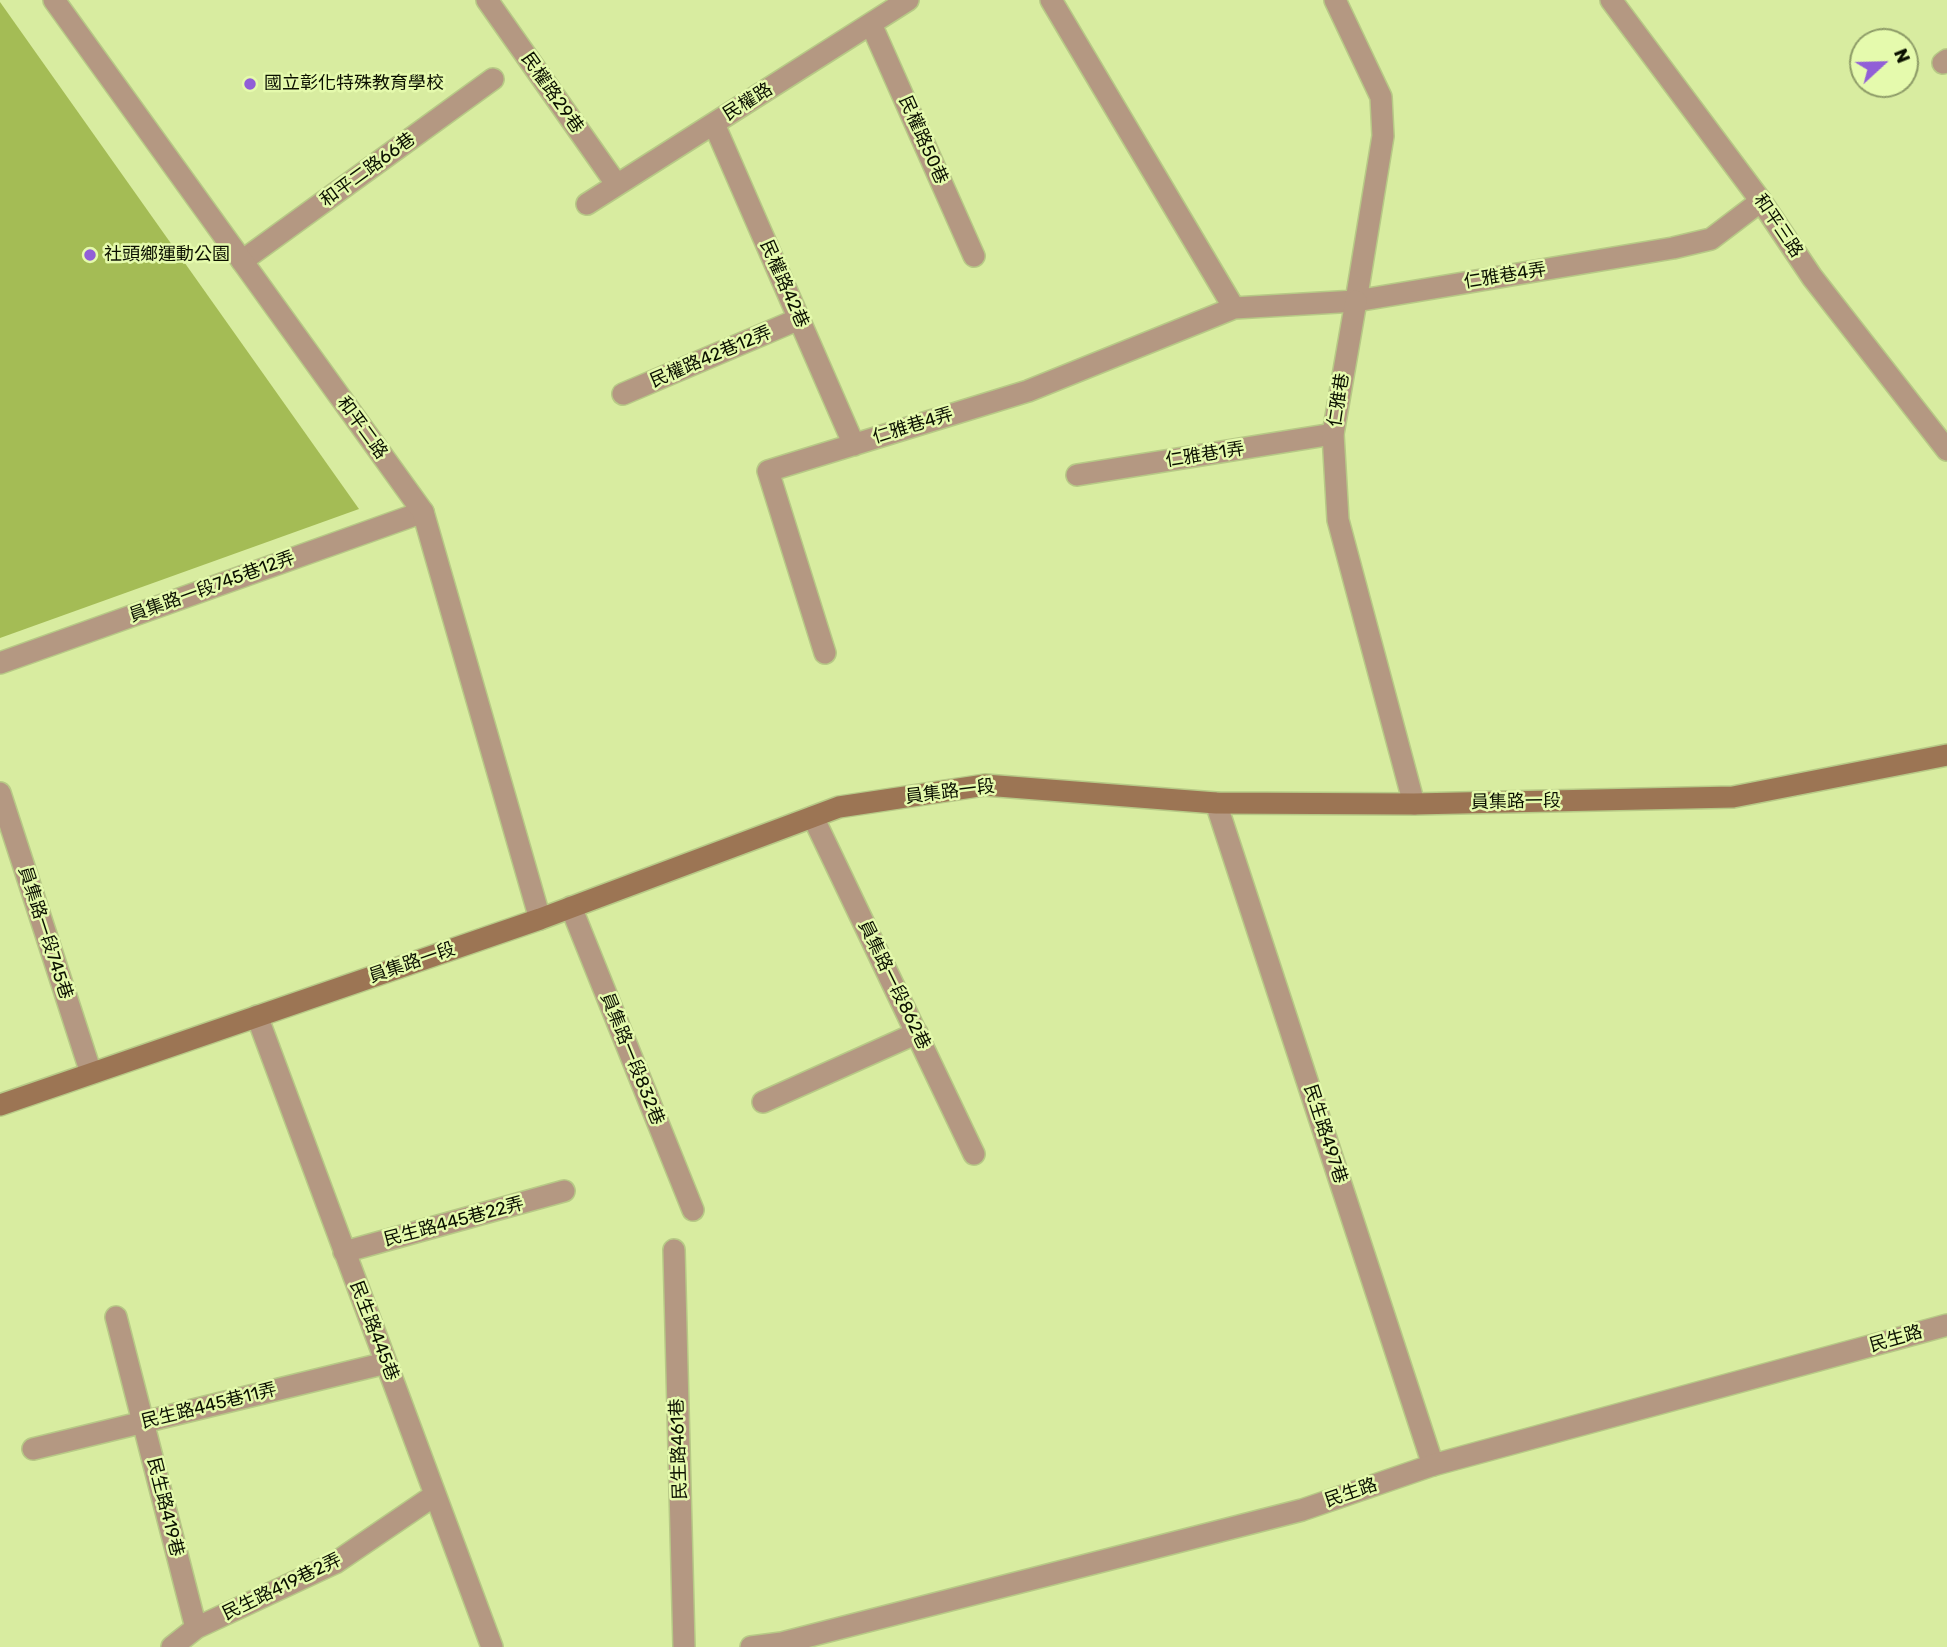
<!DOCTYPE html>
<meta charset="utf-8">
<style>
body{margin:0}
#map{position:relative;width:1947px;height:1647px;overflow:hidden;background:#d8eca0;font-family:Rubik,sans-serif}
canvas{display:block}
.north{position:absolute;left:1849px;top:28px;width:70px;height:70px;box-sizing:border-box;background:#e5faad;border:2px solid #8e9c68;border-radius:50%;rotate:68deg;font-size:19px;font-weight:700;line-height:28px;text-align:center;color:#0b1000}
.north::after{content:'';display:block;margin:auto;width:24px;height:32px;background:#915ed7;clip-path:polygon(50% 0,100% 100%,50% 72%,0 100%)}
</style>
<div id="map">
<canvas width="1947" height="1647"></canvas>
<div class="north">N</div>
</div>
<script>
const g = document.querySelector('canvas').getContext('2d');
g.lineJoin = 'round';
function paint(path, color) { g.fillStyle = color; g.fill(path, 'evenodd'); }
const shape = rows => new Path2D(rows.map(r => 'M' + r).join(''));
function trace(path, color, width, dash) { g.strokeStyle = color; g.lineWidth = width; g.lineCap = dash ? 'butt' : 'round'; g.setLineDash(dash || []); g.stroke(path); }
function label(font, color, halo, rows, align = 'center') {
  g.font = font + ' Rubik,"Noto Sans TC",sans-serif'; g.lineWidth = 5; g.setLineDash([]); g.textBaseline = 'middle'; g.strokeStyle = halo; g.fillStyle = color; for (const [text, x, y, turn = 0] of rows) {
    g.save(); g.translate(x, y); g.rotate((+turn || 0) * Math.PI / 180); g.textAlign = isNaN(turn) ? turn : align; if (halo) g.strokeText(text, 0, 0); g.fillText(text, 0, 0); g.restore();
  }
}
paint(shape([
 [0,2,359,509,0,638]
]), '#a4bc55');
const lane = shape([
 [487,0,617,185],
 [1051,0,1234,308],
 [1335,0,1381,97,1383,136,1356,301],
 [871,24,974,256],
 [1943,63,1947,60],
 [714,124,854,445],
 [587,204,908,0],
 [242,261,493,79],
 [623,394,799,319],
 [1077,475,1333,434],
 [825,653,768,471,1028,391,1234,308,1356,301,1673,248,1711,239,1761,201],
 [0,663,423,512],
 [0,793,91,1073],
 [1216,803,1433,1465],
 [813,817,974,1154],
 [571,907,693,1210],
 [257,1016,492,1647],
 [763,1102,917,1033],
 [674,1250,684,1647],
 [344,1252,564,1191],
 [116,1317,196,1628,172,1647],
 [33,1449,386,1363],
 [196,1628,335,1563,435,1495]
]);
const street = shape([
 [54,0,423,512,540,919],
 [1611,0,1761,201,1812,277,1947,450],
 [1356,301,1333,434,1338,520,1414,804],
 [751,1647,782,1643,1302,1510,1433,1465,1947,1325]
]);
const secondary = shape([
 [0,1105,540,919,839,807,985,785,1216,803,1414,804,1733,797,1947,755]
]);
trace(lane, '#b7c986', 24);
trace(street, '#b7c986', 24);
trace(secondary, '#b7c986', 24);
trace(lane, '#b49882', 21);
trace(street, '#b49882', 21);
trace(secondary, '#9c7554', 21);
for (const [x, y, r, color] of [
 [250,84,7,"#915ed7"],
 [90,255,7,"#915ed7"]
]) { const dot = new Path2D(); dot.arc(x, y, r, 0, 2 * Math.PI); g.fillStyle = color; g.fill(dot); trace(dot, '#e5faad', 2.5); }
label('18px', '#0b1000', '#e5faad', [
 ["國立彰化特殊教育學校",264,84],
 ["社頭鄉運動公園",104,255]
], 'left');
label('18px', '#0b1000', '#e5faad', [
 ["民權路29巷",552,93,55],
 ["民權路",748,102,-32],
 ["民權路50巷",923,140,66],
 ["和平二路66巷",368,170,-36],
 ["和平三路",1778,226,56],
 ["仁雅巷4弄",1505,276,-9],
 ["民權路42巷",784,284,66],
 ["民權路42巷12弄",711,357,-23],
 ["仁雅巷",1339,400,-81],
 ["仁雅巷4弄",913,426,-17],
 ["和平二路",362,428,54],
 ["仁雅巷1弄",1205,455,-9],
 ["員集路一段745巷12弄",212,587,-20],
 ["員集路一段",950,792,-7],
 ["員集路一段",1516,802,-1],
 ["員集路一段745巷",45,933,72],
 ["員集路一段",412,963,-19],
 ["員集路一段862巷",894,985,64],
 ["員集路一段832巷",632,1059,68],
 ["民生路497巷",1325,1134,72],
 ["民生路445巷22弄",454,1222,-15],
 ["民生路445巷",374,1331,69],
 ["民生路",1896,1339,-16],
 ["民生路445巷11弄",209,1406,-14],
 ["民生路461巷",679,1449,-92],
 ["民生路",1351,1493,-19],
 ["民生路419巷",165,1507,76],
 ["民生路419巷2弄",282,1587,-26]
]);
</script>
